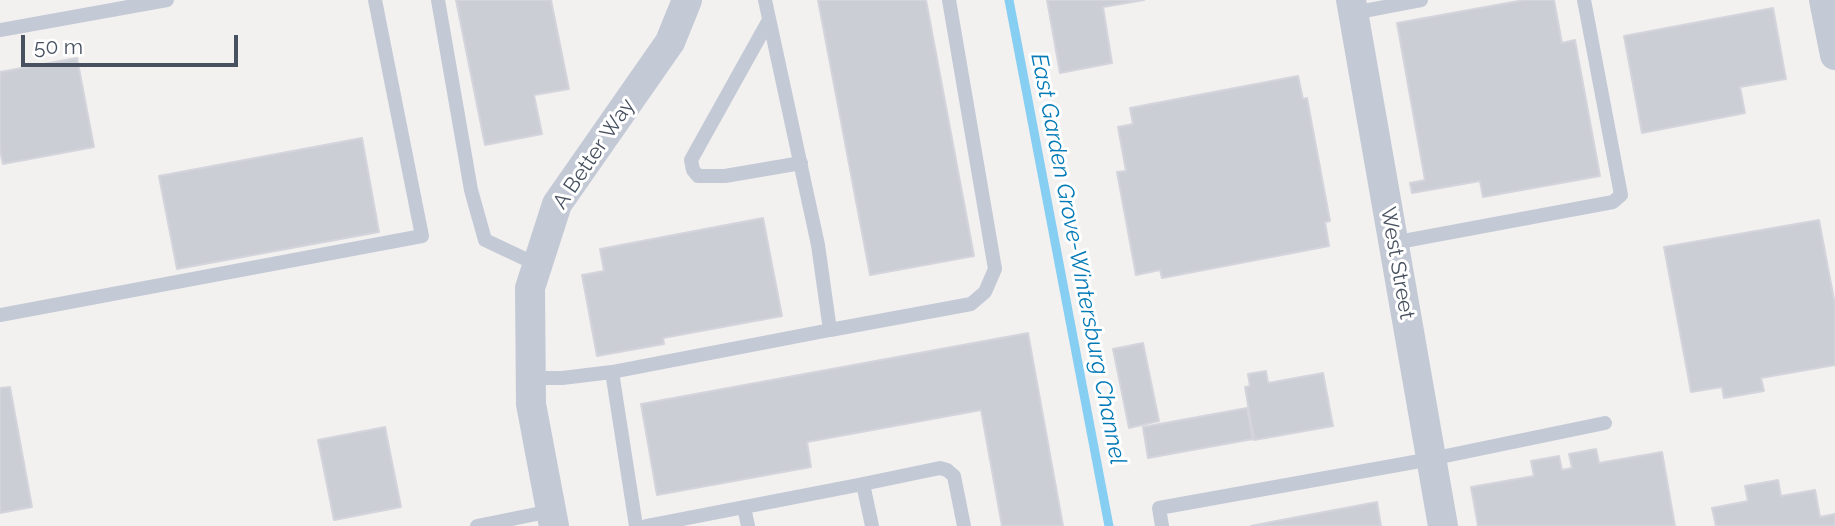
<!DOCTYPE html>
<style>
body{margin:0}
#map{position:relative;width:1835px;height:526px;overflow:hidden;background:#f3f0f0;font-family:Raleway,sans-serif}
canvas{display:block}
.scale{position:absolute;left:21px;top:35px;width:217px;height:32px;box-sizing:border-box;border:4px solid #47515f;border-top:0;padding-left:9px;font-size:21px;line-height:24px;white-space:nowrap;color:#47515f;-webkit-text-stroke:5px #fff;paint-order:stroke}
</style>
<div id="map">
<canvas width="1835" height="526"></canvas>
<div class="scale">50 m</div>
</div>
<script>
const g = document.querySelector('canvas').getContext('2d');
g.lineJoin = 'round';
const shape = rows => new Path2D(rows.map(r => 'M' + r).join(''));
function trace(path, color, width, dash) { g.strokeStyle = color; g.lineWidth = width; g.lineCap = dash ? 'butt' : 'round'; g.setLineDash(dash || []); g.stroke(path); }
function paint(path, color) { g.fillStyle = color; g.fill(path, 'evenodd'); }
function label(font, color, halo, rows, align = 'center') {
  g.font = font + ' Raleway,sans-serif'; g.lineWidth = 6; g.setLineDash([]); g.textBaseline = 'middle'; g.strokeStyle = halo; g.fillStyle = color; for (const [text, x, y, turn = 0] of rows) {
    g.save(); g.translate(x, y); g.rotate((+turn || 0) * Math.PI / 180); g.textAlign = isNaN(turn) ? turn : align; if (halo) g.strokeText(text, 0, 0); g.fillText(text, 0, 0); g.restore();
  }
}
trace(shape([
 [1009,0,1109,526]
]), '#87cff2', 9);
const building = shape([
 [456,0,551,0,569,89,534,95,542,134,485,145,456,0],
 [818,0,926,0,974,256,870,275,818,0],
 [1047,0,1144,0,1103,7,1112,63,1060,73,1047,0],
 [1524,0,1554,0,1562,43,1575,40,1600,176,1483,197,1480,181,1412,193,1410,183,1425,180,1397,23,1524,0],
 [1773,8,1786,79,1740,87,1745,113,1642,133,1624,36,1773,8],
 [77,58,94,147,3,164,0,150,0,72,77,58],
 [1298,76,1303,99,1307,98,1330,221,1325,222,1329,246,1162,278,1160,270,1136,275,1117,172,1126,171,1118,127,1133,124,1130,108,1298,76],
 [362,138,379,232,177,269,159,176,362,138],
 [763,218,782,316,663,338,664,344,597,356,582,275,604,271,600,249,763,218],
 [1819,220,1835,305,1835,365,1761,378,1764,391,1724,398,1722,387,1691,392,1664,247,1819,220],
 [1028,333,1063,526,1002,526,981,410,807,442,811,467,657,495,641,404,1028,333],
 [1143,343,1159,421,1129,428,1113,349,1143,343],
 [1266,371,1268,383,1323,373,1333,426,1254,440,1245,387,1250,386,1248,374,1266,371],
 [10,387,32,507,0,513,0,388,10,387],
 [1247,408,1253,439,1148,458,1143,427,1247,408],
 [385,427,401,507,334,520,318,440,385,427],
 [1596,449,1599,463,1662,452,1675,526,1478,526,1471,487,1534,476,1531,461,1559,456,1562,470,1572,468,1569,454,1596,449],
 [1778,480,1781,496,1815,490,1820,517,1835,514,1835,526,1716,526,1712,508,1748,501,1745,486,1778,480],
 [1377,502,1381,526,1251,526,1276,521,1377,502]
]);
paint(building, '#ccced6');
trace(building, '#d4d5dc', 2);
trace(shape([
 [438,0,471,190,485,240,538,265],
 [1353,13,1421,0],
 [769,20,691,160,693,170,698,176,725,176,801,163],
 [0,30,167,0],
 [1393,243,1613,202,1621,195,1584,0],
 [0,315,422,236,375,0],
 [830,330,971,304,985,292,995,269,949,0],
 [612,372,830,330,818,245,765,0],
 [531,378,562,378,612,372,636,526],
 [863,484,940,468,947,470,954,476,964,526],
 [744,507,748,526],
 [477,526,551,511],
 [646,526,863,484,872,526],
 [1162,526,1159,508,1431,459,1605,423]
]), '#c3cad6', 14);
trace(shape([
 [1351,0,1443,526],
 [1824,0,1835,55],
 [554,526,531,404,530,288,557,204,670,42,687,0]
]), '#c3cad6', 30);
label('21px', '#47515f', '#fff', [
 ["A Better Way",594,154,-56],
 ["West Street",1397,263,80]
]);
label('italic 23px', '#037ab6', '#fff', [
 ["East Garden Grove-Wintersburg Channel",1078,259,79]
]);
</script>
